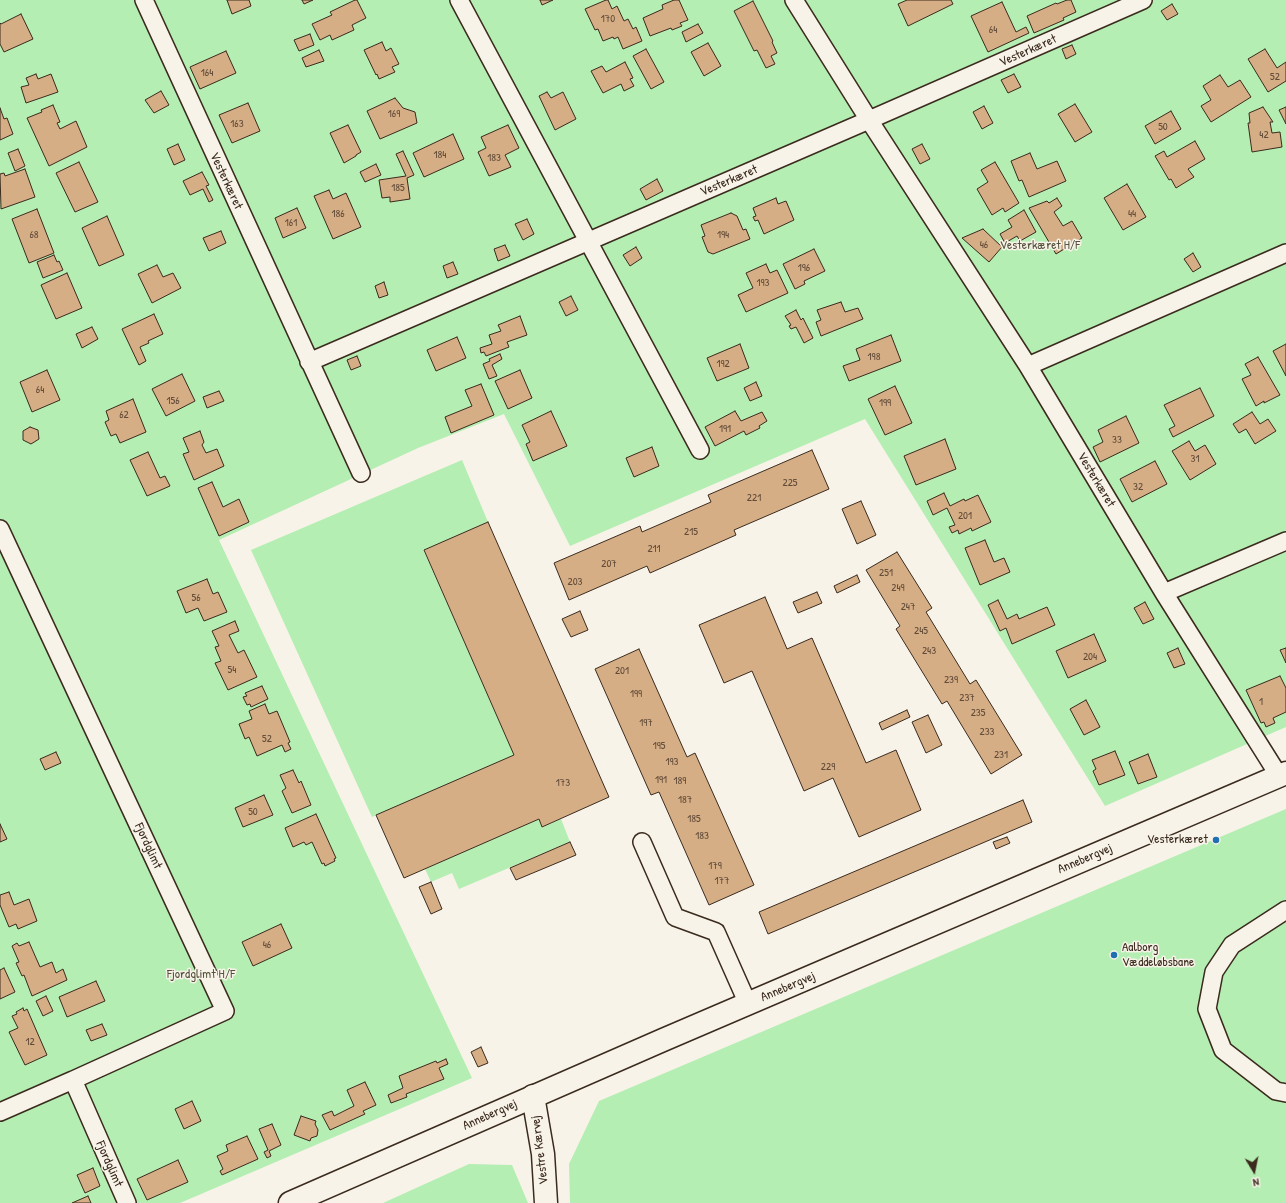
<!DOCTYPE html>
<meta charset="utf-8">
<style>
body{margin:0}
#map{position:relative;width:1286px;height:1203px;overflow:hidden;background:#f7f3e8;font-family:"Patrick Hand",sans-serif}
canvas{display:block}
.north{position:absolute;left:1234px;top:1151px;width:40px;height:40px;-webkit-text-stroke:3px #f7f3e8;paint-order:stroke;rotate:170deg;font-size:11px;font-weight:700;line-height:16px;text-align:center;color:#3b2a1e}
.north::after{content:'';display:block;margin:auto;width:14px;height:18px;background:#3b2a1e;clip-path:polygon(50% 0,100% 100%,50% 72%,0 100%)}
</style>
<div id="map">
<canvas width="1286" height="1203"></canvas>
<div class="north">N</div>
</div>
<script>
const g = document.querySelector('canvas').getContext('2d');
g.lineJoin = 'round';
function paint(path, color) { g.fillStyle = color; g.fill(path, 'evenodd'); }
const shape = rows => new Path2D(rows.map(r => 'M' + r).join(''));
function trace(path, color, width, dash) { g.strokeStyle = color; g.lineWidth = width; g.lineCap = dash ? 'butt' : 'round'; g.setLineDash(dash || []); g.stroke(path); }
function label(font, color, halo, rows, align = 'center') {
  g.font = font + ' "Patrick Hand",sans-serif'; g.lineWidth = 3; g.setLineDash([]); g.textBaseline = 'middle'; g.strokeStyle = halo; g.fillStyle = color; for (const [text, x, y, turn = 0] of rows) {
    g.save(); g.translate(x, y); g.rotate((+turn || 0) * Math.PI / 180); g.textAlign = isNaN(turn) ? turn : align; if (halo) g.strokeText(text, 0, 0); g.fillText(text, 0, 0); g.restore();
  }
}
paint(shape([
 [0,0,1286,0,1286,727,1105,806,865,419,570,546,504,414,418,448,219,540,472,1078,180,1203,0,1203],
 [462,460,488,522,424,551,514,755,372,817,251,550],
 [1286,809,1286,1203,570,1203,569,1164,599,1101],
 [539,819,543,827,561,819,570,842,459,889,452,873,431,882,425,869],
 [469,1164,512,1165,528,1203,383,1203]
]), '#b4eeb2');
const building = shape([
 [227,0,249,0,251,6,232,14,227,0],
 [302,0,313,0,304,4,302,0],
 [355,0,357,0,366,18,352,25,354,30,332,40,330,35,320,40,312,24,332,15,330,12,355,0],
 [540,0,553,0,542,5,540,0],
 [606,0,608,0,612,9,617,6,624,21,628,19,633,29,636,27,642,41,623,49,618,37,614,39,613,37,603,41,598,29,595,30,585,9,606,0],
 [674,0,679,0,688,20,680,23,682,26,672,30,671,28,650,36,643,18,663,9,662,5,674,0],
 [907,0,951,0,953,4,908,26,898,4,907,0],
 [1067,0,1071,0,1076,12,1063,18,1064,20,1034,33,1027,16,1056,3,1057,4,1067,0],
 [753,1,773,41,772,42,777,53,771,56,775,64,766,68,757,50,754,51,734,11,753,1],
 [1002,2,1016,32,1026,27,1029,33,988,52,971,16,1002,2],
 [1172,4,1178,14,1167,20,1161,11,1172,4],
 [21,14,33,39,4,52,0,44,0,23,1,24,21,14],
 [698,24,703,33,686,42,682,32,698,24],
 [310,34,314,45,299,51,294,40,310,34],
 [382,42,386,51,391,48,399,64,392,67,395,72,379,79,377,74,376,75,364,50,382,42],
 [708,43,721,66,704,76,691,52,708,43],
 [1072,45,1076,54,1066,59,1062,49,1072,45],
 [646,49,664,82,651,89,633,56,646,49],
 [1265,49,1277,68,1286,62,1286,81,1268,92,1248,59,1265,49],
 [319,50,324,61,306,67,302,58,319,50],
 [226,51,236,73,200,89,190,67,226,51],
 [625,62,633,78,630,79,634,86,624,91,621,84,603,93,591,71,602,66,606,72,625,62],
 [36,74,38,79,51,74,58,92,26,103,21,87,29,85,26,78,36,74],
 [1014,74,1021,87,1008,93,1001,80,1014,74],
 [1220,75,1228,87,1240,80,1251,97,1211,122,1201,106,1211,100,1203,86,1220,75],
 [161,91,169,105,154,113,145,100,161,91],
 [547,92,551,98,563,92,576,119,555,130,539,96,547,92],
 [395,98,403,108,415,112,417,123,380,139,367,111,395,98],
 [248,103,260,131,232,143,219,115,248,103],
 [1075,104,1092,132,1075,142,1058,114,1075,104],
 [53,105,60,122,57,123,60,129,76,121,87,147,49,166,27,118,42,112,41,110,53,105],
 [984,106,993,123,982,129,973,112,984,106],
 [1263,107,1273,122,1270,122,1272,133,1280,132,1282,147,1252,152,1248,123,1250,123,1249,113,1263,107],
 [1286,107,1286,124,1279,110,1286,107],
 [0,108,4,119,7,118,13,134,0,140,0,108],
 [1171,111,1181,129,1155,144,1145,126,1171,111],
 [348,125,361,152,356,155,356,156,344,163,330,133,348,125],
 [508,125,519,148,505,155,511,167,489,176,478,152,486,148,481,137,508,125],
 [453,134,464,159,424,177,413,153,453,134],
 [1195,141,1205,159,1188,169,1194,177,1176,188,1171,179,1169,180,1155,156,1164,151,1167,157,1195,141],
 [178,144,185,160,174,165,167,149,178,144],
 [922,144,930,159,920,164,912,149,922,144],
 [18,149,25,166,15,171,8,153,18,149],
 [403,151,414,175,407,178,410,199,390,202,390,197,382,198,379,180,406,176,396,154,403,151],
 [1030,153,1037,169,1057,161,1066,181,1029,197,1022,180,1019,181,1011,161,1030,153],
 [79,162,98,202,75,212,56,173,79,162],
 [995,162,1019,203,1005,212,1003,208,992,215,977,189,988,182,981,170,995,162],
 [376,164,381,175,365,182,360,172,376,164],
 [25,169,35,197,1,209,0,174,4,173,5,176,25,169],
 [202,172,209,185,206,186,213,200,209,202,203,189,190,195,183,181,202,172],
 [657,179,663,191,646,200,640,189,657,179],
 [1127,184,1146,217,1123,230,1104,198,1127,184],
 [329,190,333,199,346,193,361,227,333,239,314,196,329,190],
 [776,198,778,204,786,201,794,220,764,234,758,220,755,221,753,217,756,216,753,208,776,198],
 [1057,198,1062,206,1054,212,1063,226,1072,221,1082,238,1056,254,1029,208,1047,201,1049,203,1057,198],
 [297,208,306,228,283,238,275,218,297,208],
 [37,209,54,253,29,263,12,219,37,209],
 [1024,210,1036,232,1020,241,1017,236,1005,243,1000,234,1012,227,1008,220,1024,210],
 [731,213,737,216,743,230,746,229,750,239,713,254,708,252,702,237,705,236,701,225,731,213],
 [107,216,124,255,99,266,82,228,107,216],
 [527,219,534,234,523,240,515,224,527,219],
 [983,229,1002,247,989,262,962,238,983,229],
 [221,231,226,243,209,251,203,238,221,231],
 [505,245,510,256,498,261,494,249,505,245],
 [636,247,642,258,630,266,623,255,636,247],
 [814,249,825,271,804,281,805,284,795,289,783,264,814,249],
 [1193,253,1201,267,1193,272,1184,259,1193,253],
 [54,255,57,262,59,261,63,270,43,278,37,262,54,255],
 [453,262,458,274,447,278,443,266,453,262],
 [766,264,770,273,777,270,788,293,746,312,738,295,753,288,746,273,766,264],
 [157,265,163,277,173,273,181,288,152,303,138,274,157,265],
 [67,273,82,308,56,319,41,285,67,273],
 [384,282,388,295,379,298,375,286,384,282],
 [571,296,578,310,566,316,559,302,571,296],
 [841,302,845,312,858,308,863,319,821,336,816,322,821,320,817,310,841,302],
 [796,310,801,320,803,318,813,338,804,343,796,327,791,329,789,326,791,325,785,316,796,310],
 [154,314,163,334,148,341,149,343,140,347,146,361,139,365,122,329,154,314],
 [520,316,527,335,507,342,509,347,486,356,484,352,481,353,480,348,492,344,489,335,501,331,498,325,520,316],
 [92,327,98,339,82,348,76,334,92,327],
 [891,335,901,361,849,381,843,366,860,360,856,349,891,335],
 [457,337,466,358,436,371,427,350,457,337],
 [740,344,749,368,717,381,707,358,740,344],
 [1286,344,1286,376,1273,351,1286,344],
 [500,354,502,359,492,365,497,376,489,379,483,364,490,361,489,359,500,354],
 [357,356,361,366,351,370,347,360,357,356],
 [1258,357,1280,395,1264,403,1264,401,1256,406,1242,379,1251,375,1245,364,1258,357],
 [47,370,60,400,32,412,20,382,47,370],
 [520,370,532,398,508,409,495,381,520,370],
 [182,374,195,401,166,416,152,389,182,374],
 [756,382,762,396,750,401,744,388,756,382],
 [481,384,494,415,451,433,445,417,472,406,465,390,481,384],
 [895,386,912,423,885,435,868,399,895,386],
 [1200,388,1214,416,1173,437,1169,429,1175,426,1164,405,1200,388],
 [219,391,224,401,207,408,203,397,219,391],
 [133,399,146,432,120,443,116,434,111,436,105,422,109,420,106,411,133,399],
 [551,411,567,446,533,461,526,444,530,442,522,425,551,411],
 [735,411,741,421,762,412,767,421,759,426,760,428,746,435,744,431,715,446,705,427,735,411],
 [1252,412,1260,424,1268,419,1276,431,1255,444,1246,429,1239,433,1233,424,1252,412],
 [1126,416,1139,443,1100,462,1093,447,1103,442,1098,430,1126,416],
 [30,427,38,430,39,439,31,444,23,440,23,431,30,427],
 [200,431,204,442,202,445,206,453,217,449,224,466,194,480,183,454,189,452,183,438,200,431],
 [945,439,956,469,916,485,904,456,945,439],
 [1189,441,1195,451,1205,445,1216,464,1190,480,1172,451,1189,441],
 [652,447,659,466,634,477,626,458,652,447],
 [812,450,829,489,734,530,736,535,650,573,647,566,569,600,554,563,640,526,642,532,711,502,708,495,812,450],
 [148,452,160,478,165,476,170,486,147,496,130,460,148,452],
 [1155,461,1167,484,1132,502,1120,479,1155,461],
 [212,482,223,507,239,499,249,522,219,536,198,488,212,482],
 [944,493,950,506,964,499,965,501,978,495,991,522,972,531,971,528,959,534,958,530,952,533,949,527,955,525,947,508,933,515,927,501,944,493],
 [861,501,876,535,857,544,842,509,861,501],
 [488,522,609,797,542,827,539,819,404,878,376,815,514,755,424,550,488,522],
 [985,540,994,562,1004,558,1010,572,980,585,965,548,985,540],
 [897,552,932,608,926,612,970,684,976,680,1022,755,991,774,947,701,942,704,896,629,900,626,866,570,897,552],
 [857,575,860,582,837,593,834,586,857,575],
 [207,579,213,594,218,592,227,612,204,621,198,608,186,613,177,591,207,579],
 [817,592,822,603,798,613,793,602,817,592],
 [765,597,787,649,812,638,866,763,896,750,921,810,859,837,833,778,804,791,752,671,724,683,699,625,765,597],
 [998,600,1007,619,1017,614,1019,619,1047,607,1055,625,1012,644,1006,628,1000,631,988,605,998,600],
 [1145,602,1154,619,1143,624,1134,608,1145,602],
 [580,611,588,630,571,637,562,619,580,611],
 [235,621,239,631,229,635,238,653,244,650,257,677,228,690,215,663,221,661,215,647,219,646,212,631,235,621],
 [1094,634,1106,661,1068,678,1056,651,1094,634],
 [1178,648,1185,664,1174,668,1167,653,1178,648],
 [1286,648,1286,663,1280,650,1286,648],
 [639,649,687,757,695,753,754,885,709,905,659,792,651,795,595,669,639,649],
 [1280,676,1286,688,1286,712,1273,718,1275,723,1266,727,1264,722,1261,723,1246,690,1280,676],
 [262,686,268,699,251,707,250,704,247,705,243,697,247,696,245,693,262,686],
 [1086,700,1100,727,1084,735,1070,709,1086,700],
 [265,704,269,714,277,711,290,742,288,743,291,749,285,752,282,745,257,756,249,737,245,739,239,724,252,719,249,711,265,704],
 [907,710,910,717,882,730,879,723,907,710],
 [928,715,942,745,926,753,912,722,928,715],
 [1115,751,1125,775,1099,785,1093,771,1096,769,1092,760,1115,751],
 [56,752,61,763,45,770,40,759,56,752],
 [1148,754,1157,777,1138,784,1129,762,1148,754],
 [293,770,299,783,301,781,311,805,292,813,282,791,286,788,280,775,293,770],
 [264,795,273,815,243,827,235,808,264,795],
 [1023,800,1032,822,768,934,759,912,1023,800],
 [316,814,336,858,334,859,335,861,325,866,324,863,322,864,312,842,306,845,304,842,293,847,285,828,316,814],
 [0,824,7,839,0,842,0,824],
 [1007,837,1010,843,996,849,993,842,1007,837],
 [570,842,576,855,516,880,510,868,570,842],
 [431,882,442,909,431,914,419,887,431,882],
 [9,892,14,905,29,899,37,921,18,929,16,924,9,927,0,905,0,895,9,892],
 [281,924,292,948,253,966,242,942,281,924],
 [29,942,40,967,52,962,56,973,63,969,67,980,32,996,24,975,22,976,16,963,19,962,12,946,17,943,19,946,29,942],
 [4,968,15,992,0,999,0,970,4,968],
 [96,981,105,1001,67,1017,59,997,96,981],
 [46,996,53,1011,43,1016,36,1001,46,996],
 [23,1008,24,1011,27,1009,47,1055,25,1065,9,1032,18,1028,12,1016,17,1014,16,1012,23,1008],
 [102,1024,107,1035,91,1041,86,1030,102,1024],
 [481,1047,488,1063,478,1067,471,1052,481,1047],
 [446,1059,448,1064,439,1068,444,1079,406,1094,407,1097,391,1103,388,1095,403,1088,399,1076,436,1061,437,1063,446,1059],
 [365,1082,376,1105,363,1111,365,1114,330,1130,322,1115,332,1111,334,1116,354,1106,347,1090,365,1082],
 [192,1101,201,1121,184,1129,175,1109,192,1101],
 [301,1116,316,1121,315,1124,318,1130,317,1136,311,1138,310,1141,294,1135,301,1116],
 [272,1124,281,1145,269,1151,271,1156,267,1158,264,1152,268,1150,259,1129,272,1124],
 [247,1136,258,1159,222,1175,220,1171,223,1169,217,1156,228,1151,226,1145,247,1136],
 [178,1160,188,1182,147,1200,137,1179,178,1160],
 [93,1168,100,1186,85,1193,77,1175,93,1168],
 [88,1196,91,1203,72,1203,88,1196]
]);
paint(building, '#d5ae86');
trace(building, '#3b2a1e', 1);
const lane = shape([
 [144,0,361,473],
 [459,0,700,450],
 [794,0,869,120,1028,366,1164,593,1279,776],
 [309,362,869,120,1143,0],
 [1028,366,1286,253],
 [0,529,225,1011,73,1080,127,1203],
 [1164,593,1286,541],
 [642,842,675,917,716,932,748,1004],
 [1286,910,1232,945,1214,972,1207,1009,1223,1050,1276,1091,1286,1093],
 [0,1112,73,1080]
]);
const street = shape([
 [533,1096,543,1154,546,1203]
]);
const secondary = shape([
 [290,1203,663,1040,1286,773]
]);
trace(lane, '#3b2a1e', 20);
trace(street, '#3b2a1e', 25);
trace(secondary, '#3b2a1e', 25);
trace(lane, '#f7f3e8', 17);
trace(street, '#f7f3e8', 22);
trace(secondary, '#f7f3e8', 22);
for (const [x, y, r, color] of [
 [1216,840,4,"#1f6fb2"],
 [1114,955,4,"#1f6fb2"]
]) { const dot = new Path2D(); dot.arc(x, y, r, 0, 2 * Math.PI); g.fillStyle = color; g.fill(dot); trace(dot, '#f7f3e8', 1.5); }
label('11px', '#624b38', null, [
 ["170",608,19],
 ["64",993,30],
 ["164",207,73],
 ["52",1275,77],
 ["169",394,114],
 ["163",237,124],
 ["50",1163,127],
 ["42",1264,135],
 ["184",440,155],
 ["183",494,158],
 ["185",398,188],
 ["186",338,214],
 ["44",1132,214],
 ["161",291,223],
 ["68",34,235],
 ["194",723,235],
 ["46",984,245],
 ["196",804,268],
 ["193",763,283],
 ["198",874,357],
 ["192",723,364],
 ["64",40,390],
 ["156",173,401],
 ["199",885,403],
 ["62",124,415],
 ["191",725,429],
 ["33",1117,440],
 ["31",1195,459],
 ["225",790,483],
 ["32",1138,487],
 ["221",754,498],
 ["201",965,516],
 ["215",691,532],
 ["211",654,549],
 ["207",609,564],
 ["251",886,573],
 ["203",575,582],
 ["249",898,588],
 ["56",196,598],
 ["247",908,607],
 ["245",921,631],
 ["243",929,651],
 ["204",1090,657],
 ["54",232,670],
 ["201",622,671],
 ["239",951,680],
 ["199",636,694],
 ["237",967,698],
 ["1",1261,702],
 ["235",978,713],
 ["197",646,723],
 ["233",987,732],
 ["52",267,739],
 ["195",659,746],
 ["231",1001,755],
 ["193",672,762],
 ["229",828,767],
 ["191",661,780],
 ["189",680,781],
 ["173",563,783],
 ["187",685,800],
 ["50",253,812],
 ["185",694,819],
 ["183",702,836],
 ["179",715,866],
 ["177",722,881],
 ["46",267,945],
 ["12",30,1042]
]);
label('13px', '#3b2a1e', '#f7f3e8', [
 ["Vesterkæret",1028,51,-24],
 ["Vesterkæret",226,181,65],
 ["Vesterkæret",729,181,-23],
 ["Vesterkæret",1096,480,59],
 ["Fjordglimt",148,846,65],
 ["Annebergvej",1085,859,-23],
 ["Annebergvej",788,987,-23],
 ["Annebergvej",490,1115,-24],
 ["Vestre Kærvej",540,1150,-97],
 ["Fjordglimt",109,1164,66]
]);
label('13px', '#53513c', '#f7f3e8', [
 ["Vesterkæret H/F",1040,246],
 ["Fjordglimt H/F",201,975]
]);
label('13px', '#3b2a1e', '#f7f3e8', [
 ["Vesterkæret",1208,840],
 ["Aalborg",1122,948,"left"],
 ["Væddeløbsbane",1122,963,"left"]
], 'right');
</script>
